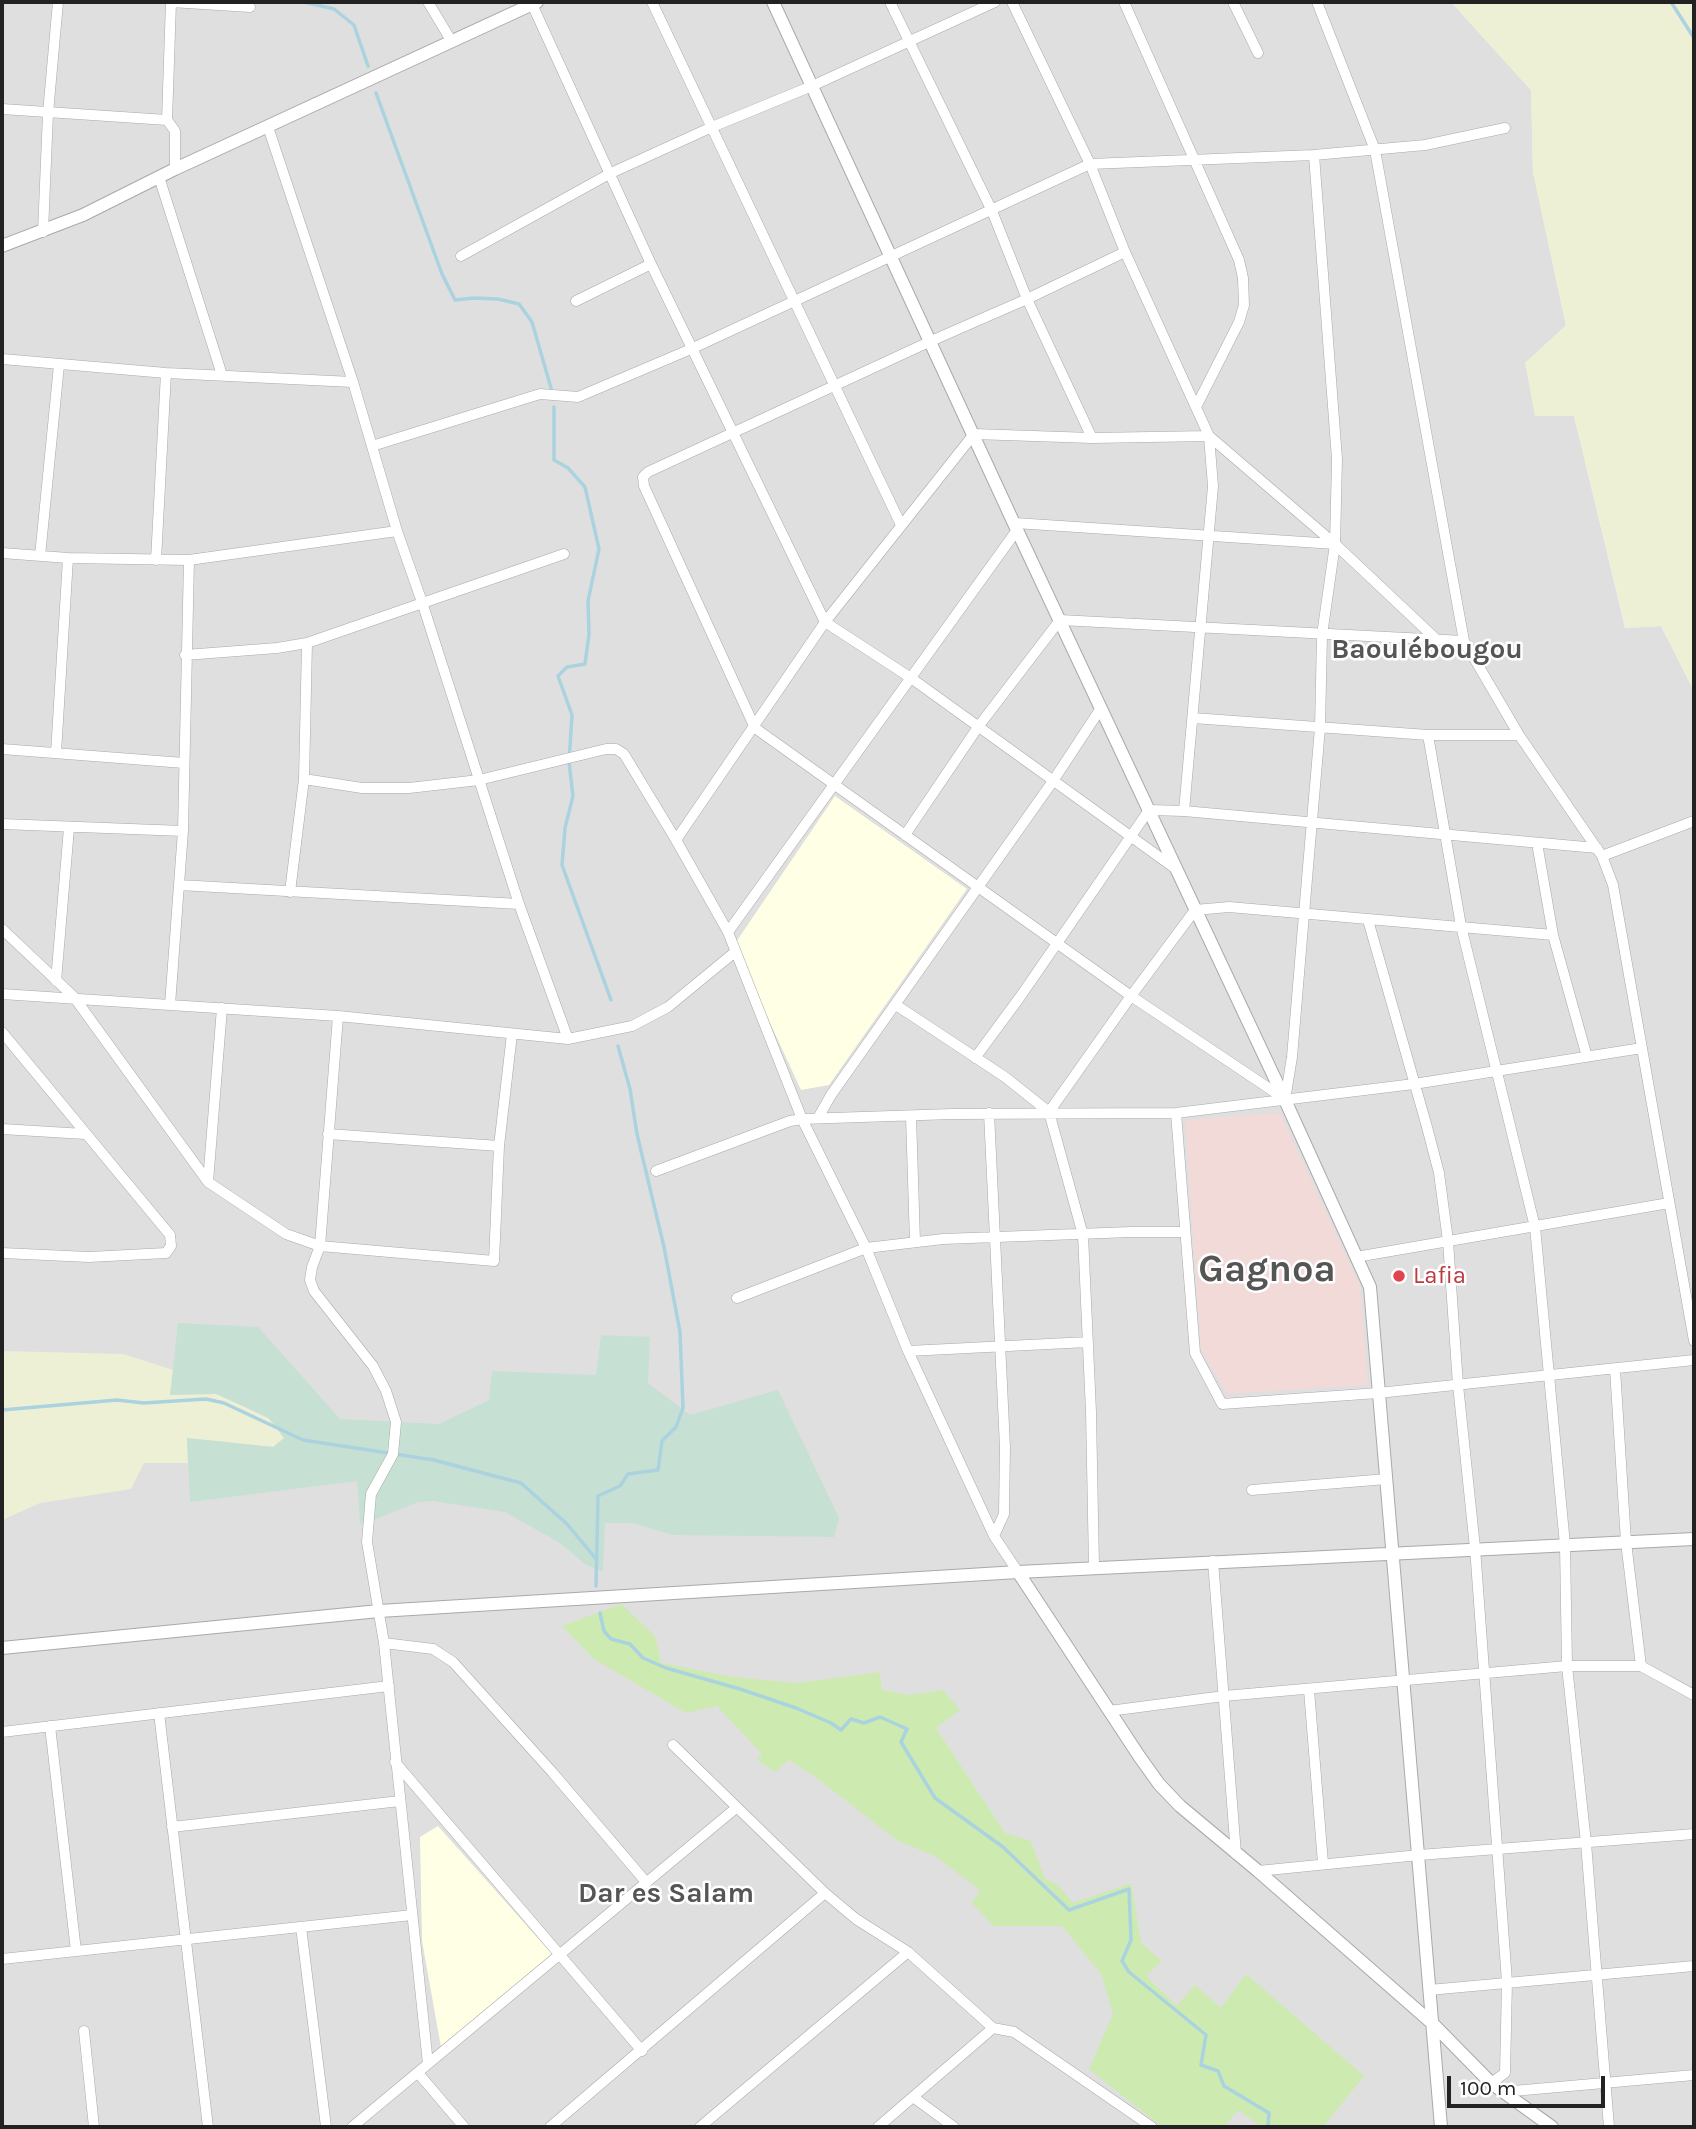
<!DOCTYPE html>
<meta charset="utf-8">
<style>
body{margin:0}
#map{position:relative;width:1696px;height:2129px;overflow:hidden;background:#f2efe9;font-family:Karla,sans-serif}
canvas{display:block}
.frame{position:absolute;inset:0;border:4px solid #222;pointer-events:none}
.scale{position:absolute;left:1447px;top:2076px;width:158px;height:32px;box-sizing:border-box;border:4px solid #222;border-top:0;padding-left:9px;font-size:21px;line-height:24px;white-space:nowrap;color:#222;-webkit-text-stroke:5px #fff;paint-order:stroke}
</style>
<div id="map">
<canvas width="1696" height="2129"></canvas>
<div class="frame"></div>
<div class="scale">100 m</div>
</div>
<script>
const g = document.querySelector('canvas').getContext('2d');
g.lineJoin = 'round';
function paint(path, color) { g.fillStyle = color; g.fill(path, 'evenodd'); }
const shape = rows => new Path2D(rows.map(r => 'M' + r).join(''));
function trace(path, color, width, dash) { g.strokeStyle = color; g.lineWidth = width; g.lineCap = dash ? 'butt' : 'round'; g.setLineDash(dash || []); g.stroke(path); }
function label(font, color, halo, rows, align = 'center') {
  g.font = font + ' Karla,sans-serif'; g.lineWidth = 5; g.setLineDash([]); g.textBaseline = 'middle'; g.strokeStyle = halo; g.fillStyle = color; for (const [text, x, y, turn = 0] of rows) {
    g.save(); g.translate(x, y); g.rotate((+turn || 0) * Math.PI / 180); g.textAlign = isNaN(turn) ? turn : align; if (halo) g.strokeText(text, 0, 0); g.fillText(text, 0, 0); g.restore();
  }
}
paint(shape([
 [2,2,1451,2,1531,90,1533,172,1566,326,1525,363,1574,416,1625,628,1661,626,1694,691,1694,2127,2,2127]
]), '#e0dfdf');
paint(shape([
 [1280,1113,1360,1286,1368,1385,1227,1394,1201,1350,1185,1120]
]), '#f2dad9');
paint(shape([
 [835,796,967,889,829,1085,801,1090,734,945],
 [438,1826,552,1954,441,2047,422,1941,420,1837]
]), '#ffffe5');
paint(shape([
 [1451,2,1694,2,1694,691,1661,626,1626,628,1574,416,1535,416,1525,363,1566,325,1533,172,1531,90],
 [2,1351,123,1354,173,1370,171,1395,216,1393,269,1419,284,1438,274,1447,187,1438,188,1463,144,1463,131,1489,40,1503,2,1520]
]), '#eef0d5');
paint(shape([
 [621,1604,655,1636,661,1663,733,1677,797,1683,880,1672,882,1690,908,1695,943,1690,960,1710,936,1728,1005,1833,1031,1841,1045,1879,1057,1884,1073,1903,1131,1883,1141,1943,1162,1961,1146,1976,1177,2006,1195,1985,1221,2008,1246,1974,1364,2076,1323,2127,1262,2127,1238,2110,1224,2127,1162,2127,1089,2069,1113,2014,1101,1974,1062,1926,993,1926,972,1903,980,1890,935,1856,898,1841,818,1779,789,1760,775,1772,757,1760,762,1754,717,1706,686,1713,594,1659,562,1626]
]), '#cdebb0');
paint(shape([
 [178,1323,258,1327,340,1419,439,1424,489,1400,492,1371,596,1375,601,1335,650,1337,648,1383,690,1415,778,1390,839,1518,834,1537,673,1535,632,1523,605,1523,603,1571,586,1565,560,1543,505,1512,433,1501,418,1502,366,1523,360,1524,357,1481,190,1502,187,1438,273,1447,284,1438,269,1418,216,1394,170,1395]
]), '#c6e0d4');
trace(shape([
 [304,2,334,9,354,25,368,66],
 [1671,2,1694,38],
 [376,93,442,274,455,300,473,298,498,299,519,304,532,322,551,388],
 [554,407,554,460,568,468,585,487,599,549,588,601,589,634,585,664,567,667,558,676,572,715,569,762,573,796,565,828,562,865,611,1000],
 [2,1410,117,1400,144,1403,206,1399,224,1403,303,1440,434,1460,521,1483,567,1524,597,1560],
 [596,1586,598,1496,620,1486,628,1474,658,1470,662,1441,676,1427,683,1408,680,1332,664,1247,637,1134,630,1089,618,1046],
 [600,1613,604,1631,611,1639,630,1644,643,1658,666,1668,740,1689,796,1708,831,1723,841,1730,851,1719,864,1723,880,1717,907,1729,901,1742,935,1798,1003,1847,1069,1910,1129,1889,1131,1940,1122,1961,1129,1972,1206,2035,1201,2065,1218,2071,1224,2086,1269,2113,1268,2125,1270,2127]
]), '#aad3df', 3.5);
const minor = shape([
 [171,2,250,7],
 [428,2,452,42],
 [531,2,651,264,825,622,911,678,1176,869],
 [652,2,901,525],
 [890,2,992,211,1027,299,1092,438],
 [1012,2,1090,164,1125,252,1209,436,1213,486,1184,811],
 [1124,2,1239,260,1243,278,1244,305,1239,322,1196,407],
 [1233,2,1258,53],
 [1317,2,1375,150,1464,641,1519,735,1602,856,1613,885,1694,1341],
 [2,109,167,120,175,131,175,169],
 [167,120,171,2],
 [268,127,353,382,397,531,422,602,519,904,568,1039],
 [159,177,222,375],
 [43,232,48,113,58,2],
 [1125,252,1027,299,931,341,648,472,643,477,644,486,755,728,1131,996,1285,1099],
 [461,256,611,173,712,127,812,86,995,2],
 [576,301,651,264],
 [2,359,166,373,353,382],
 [372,446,540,394,578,397,691,349,1090,164,1314,155,1425,145,1505,128],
 [1015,523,1335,544],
 [2,553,68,558,189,560,397,531],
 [40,556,59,365],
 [156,560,166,373],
 [185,655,277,648,307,643,564,554],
 [1193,718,1428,735,1519,735],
 [1428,735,1461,926,1535,1227,1565,1545,1567,1666,1586,1843,1609,2127],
 [2,749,184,763],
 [56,753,68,558],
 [304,779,362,788,409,788,479,780,606,749,616,749,624,754,676,840,728,932,802,1119,866,1248,908,1351,994,1536,1018,1572],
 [2,824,183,831],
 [905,835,978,727,1060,620,1464,641],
 [676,840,825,622,974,434,1092,438,1209,436,1335,544,1437,640],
 [1537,843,1553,935,1587,1057],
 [1602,856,1694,821],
 [179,885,519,904],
 [290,892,304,779,307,643],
 [1368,920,1427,1127,1439,1173,1448,1241,1458,1385,1475,1548,1507,1982,1505,2073,1491,2083],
 [2,929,74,997,208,1182,286,1234,320,1246,494,1261,499,1146,512,1034],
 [728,932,1017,530],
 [56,981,69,828],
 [2,994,338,1016,568,1039,632,1026,668,1007,735,952],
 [170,1005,183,831,189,560],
 [896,1005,1005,1077,1049,1112,1083,1235,1091,1412,1094,1567],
 [338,1016,320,1246,312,1267,310,1280,314,1291,373,1366,386,1391,396,1422,393,1454,371,1494,367,1542,384,1643,428,2064],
 [2,1032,170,1235,171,1246,166,1253,89,1257,2,1253],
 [975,1058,1020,997,1149,810,1184,811,1597,848],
 [1285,1100,1292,1057,1308,867,1320,728,1322,635,1335,544,1337,459,1314,155],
 [1049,1112,1131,996,1195,910,1229,907,1553,935],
 [989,1113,1005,1447,1004,1514,994,1536],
 [1176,1113,1195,1353,1222,1404,1378,1393,1694,1360],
 [911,1116,915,1242],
 [818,1118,831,1095,1053,781,1101,708],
 [2,1129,85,1134],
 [328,1134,499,1146],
 [656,1171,790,1121,802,1119,952,1114,1176,1113,1414,1084,1642,1048],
 [208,1182,222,1008],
 [1356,1257,1669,1203],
 [737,1298,866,1248,943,1239,1131,1232,1184,1232],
 [908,1351,1088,1342],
 [1615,1369,1626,1542,1641,1666],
 [1252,1490,1387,1479],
 [1213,1561,1236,1854],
 [384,1643,433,1649,453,1662,553,1773,646,1882],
 [1309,1690,1323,1863],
 [1109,1711,1224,1696,1567,1666,1641,1666,1694,1695],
 [159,1713,208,2127],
 [50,1726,76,1951],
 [2,1732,389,1686],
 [673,1745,825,1893,856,1919,908,1952,993,2028,1014,2032,1152,2127],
 [395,1762,642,2051],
 [172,1827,400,1801],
 [1258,1871,1419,1855,1694,1834],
 [301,1927,326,2127],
 [2,1959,412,1915],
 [1429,1990,1694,1966],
 [84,2031,94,2127],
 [418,2073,464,2127],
 [1502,2092,1694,2075],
 [913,2097,954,2127],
 [352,2127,736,1808],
 [550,2127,825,1893],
 [700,2127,908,1952],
 [878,2127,993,2028]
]);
const tertiary = shape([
 [773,2,1017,530,1285,1100,1370,1287,1441,2127],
 [2,246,83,215,175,169,537,2],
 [1018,1572,1139,1756,1159,1784,1180,1806,1258,1871,1433,2024,1491,2083,1552,2127],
 [2,1648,379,1611,1018,1572,1694,1539]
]);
trace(minor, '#a9a9a9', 11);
trace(tertiary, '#a9a9a9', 14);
trace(minor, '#fff', 10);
trace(tertiary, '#fff', 12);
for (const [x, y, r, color] of [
 [1399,1276,7,"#e0444e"]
]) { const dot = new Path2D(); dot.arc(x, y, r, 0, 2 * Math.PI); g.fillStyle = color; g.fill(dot); trace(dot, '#fff', 2.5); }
label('24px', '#be3a42', '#fff', [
 ["Lafia",1413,1276]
], 'left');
label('bold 28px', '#555', '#fff', [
 ["Baoulébougou",1427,650],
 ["Dar es Salam",666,1894]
]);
label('bold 38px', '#555', '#fff', [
 ["Gagnoa",1267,1270]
]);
</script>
